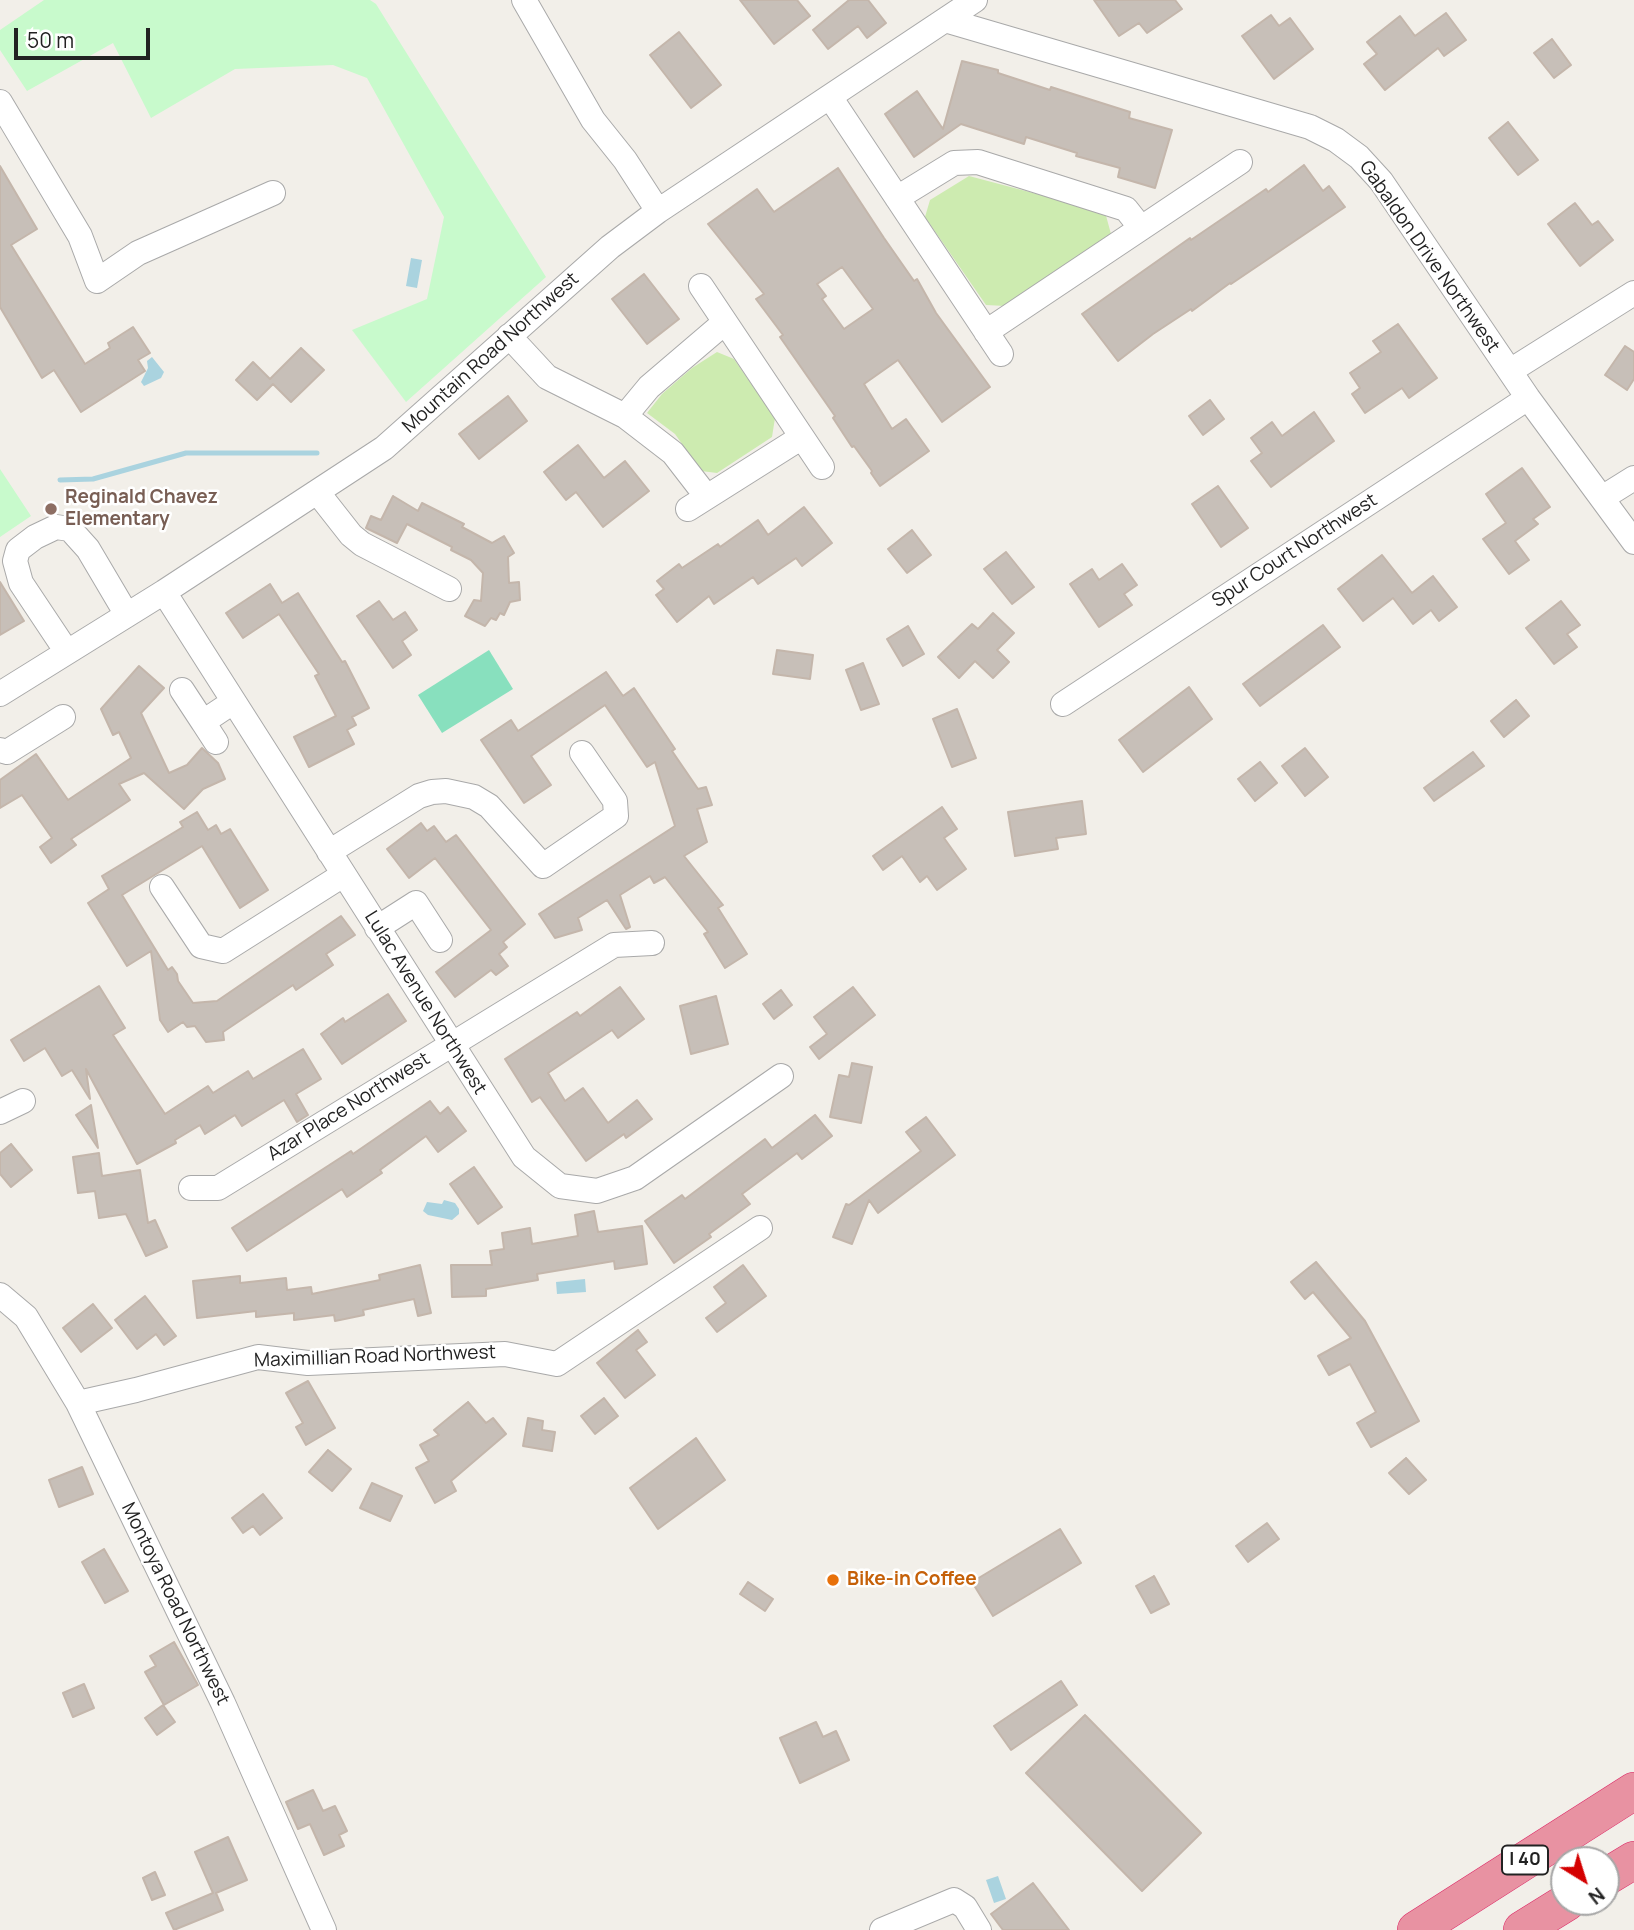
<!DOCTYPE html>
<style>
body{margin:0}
#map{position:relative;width:1634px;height:1930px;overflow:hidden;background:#f2efe9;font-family:Manrope,sans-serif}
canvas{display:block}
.north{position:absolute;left:1550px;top:1846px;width:70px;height:70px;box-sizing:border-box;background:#fff;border:2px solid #a7a7a7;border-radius:50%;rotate:142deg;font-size:19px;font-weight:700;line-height:28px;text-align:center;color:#222}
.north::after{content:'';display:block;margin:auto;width:24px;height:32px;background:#d40000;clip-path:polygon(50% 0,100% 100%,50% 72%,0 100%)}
.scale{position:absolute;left:14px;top:28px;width:136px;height:32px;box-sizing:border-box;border:4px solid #222;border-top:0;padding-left:9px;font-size:21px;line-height:24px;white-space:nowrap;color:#222;-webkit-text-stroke:5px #fff;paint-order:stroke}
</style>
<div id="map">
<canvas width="1634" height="1930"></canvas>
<div class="north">N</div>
<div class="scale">50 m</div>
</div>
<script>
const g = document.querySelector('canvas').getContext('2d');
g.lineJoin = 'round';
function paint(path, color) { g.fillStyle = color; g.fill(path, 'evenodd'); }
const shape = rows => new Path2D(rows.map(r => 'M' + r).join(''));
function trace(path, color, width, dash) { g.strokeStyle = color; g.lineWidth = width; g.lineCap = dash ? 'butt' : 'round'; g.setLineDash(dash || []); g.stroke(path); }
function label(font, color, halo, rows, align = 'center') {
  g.font = font + ' Manrope,sans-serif'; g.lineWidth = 5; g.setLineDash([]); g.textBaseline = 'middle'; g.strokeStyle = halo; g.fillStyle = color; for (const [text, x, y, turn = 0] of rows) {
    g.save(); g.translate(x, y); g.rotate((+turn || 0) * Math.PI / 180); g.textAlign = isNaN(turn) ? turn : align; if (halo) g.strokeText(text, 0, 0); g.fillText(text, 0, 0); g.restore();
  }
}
paint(shape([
 [969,176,1105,212,1111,234,1005,306,986,305,925,217,930,200],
 [717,352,734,359,775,418,772,437,717,473,701,471,675,434,647,413,662,394,692,368]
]), '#cdebb0');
paint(shape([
 [44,0,370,0,376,4,546,277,406,402,352,330,427,299,444,217,367,78,333,65,235,69,151,118,113,43,27,91,0,50,0,30],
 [0,469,31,516,0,537]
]), '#c8facc');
paint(shape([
 [489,650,513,689,442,733,418,695]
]), '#88e0be');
paint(shape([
 [411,258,422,260,417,288,406,286],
 [152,357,164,372,161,378,144,386,141,382,148,368,147,361],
 [444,1200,455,1203,459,1209,459,1214,452,1220,428,1215,423,1211,427,1202,442,1204],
 [585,1279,586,1292,557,1294,556,1282],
 [998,1876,1006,1899,994,1903,986,1880]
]), '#aad3df');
trace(shape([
 [60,480,93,479,186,453,317,453]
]), '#aad3df', 5);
const building = shape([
 [740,0,797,0,810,16,774,44,740,0],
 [849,0,868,0,886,23,867,38,858,26,828,49,813,30,849,0],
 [1094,0,1175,0,1182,9,1147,33,1139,23,1119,36,1094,0],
 [1446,13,1466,40,1444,56,1438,48,1385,90,1364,64,1377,54,1367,42,1400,16,1415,36,1446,13],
 [1271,15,1279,26,1290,18,1313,49,1274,79,1242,36,1271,15],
 [679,32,721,85,691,108,650,55,679,32],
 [1552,39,1571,65,1554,78,1534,53,1552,39],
 [962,61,998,70,998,73,1050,90,1051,87,1130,112,1129,118,1172,130,1155,188,1118,177,1120,168,1076,156,1077,153,1026,137,1024,144,961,124,914,157,885,114,917,91,943,129,962,61],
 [1508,122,1538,160,1518,175,1489,138,1508,122],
 [1304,165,1323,191,1329,186,1345,207,1231,284,1230,283,1192,311,1191,309,1153,334,1118,361,1082,314,1190,238,1191,240,1266,189,1268,192,1304,165],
 [0,166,37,229,11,245,85,364,110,348,108,343,133,327,150,353,138,360,145,371,81,412,54,370,42,378,0,307,0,166],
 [838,168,884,238,914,281,917,279,936,313,990,387,942,422,898,360,864,384,892,429,906,419,929,451,880,486,871,473,872,471,854,446,852,447,833,418,835,416,780,337,783,335,756,299,764,294,708,224,757,189,774,212,838,168],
 [842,267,873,309,844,329,822,299,826,296,817,284,842,267],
 [1575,203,1592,225,1598,221,1613,240,1580,266,1548,224,1575,203],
 [644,274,679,319,647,344,612,299,644,274],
 [1398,324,1437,378,1409,398,1402,388,1365,413,1352,394,1360,388,1350,373,1381,352,1373,341,1398,324],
 [1625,346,1634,352,1634,379,1627,390,1605,375,1625,346],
 [301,348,324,370,291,402,273,384,257,400,236,380,253,362,270,379,301,348],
 [508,396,527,421,479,459,459,434,508,396],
 [1210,400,1224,419,1203,435,1189,416,1210,400],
 [1314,412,1334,441,1271,487,1251,461,1262,453,1251,438,1272,422,1282,436,1314,412],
 [578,445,604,478,625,461,649,491,603,527,576,492,566,500,544,472,578,445],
 [1522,468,1550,507,1533,519,1538,524,1515,541,1529,560,1509,574,1483,539,1506,523,1486,494,1522,468],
 [1218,486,1248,528,1221,547,1192,504,1218,486],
 [393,496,418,511,422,503,464,524,462,527,492,543,504,536,514,553,508,557,509,583,519,582,520,600,510,602,504,615,500,613,496,620,491,618,485,626,465,616,474,600,481,601,483,573,471,560,451,550,452,547,407,524,397,543,366,528,371,516,381,520,393,496],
 [804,507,832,543,802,566,796,558,758,584,753,577,714,604,709,596,677,622,656,595,664,589,657,581,679,564,682,568,718,544,720,547,758,520,768,535,804,507],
 [912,530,931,555,907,573,888,549,912,530],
 [1006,552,1034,587,1012,604,984,569,1006,552],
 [1382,555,1412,593,1433,576,1457,607,1439,621,1431,610,1413,624,1393,598,1363,621,1338,589,1382,555],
 [1122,564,1137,585,1124,594,1132,605,1099,627,1070,584,1092,569,1099,580,1122,564],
 [0,582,24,621,0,635,0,582],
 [270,584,282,603,298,593,342,662,345,661,369,708,352,717,356,725,347,730,354,744,309,767,294,737,336,716,315,676,319,674,279,614,243,638,226,613,270,584],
 [379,601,393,620,405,612,417,630,402,641,411,655,393,668,357,616,379,601],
 [1561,601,1580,625,1567,634,1577,647,1554,664,1526,628,1561,601],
 [993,613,1014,633,997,650,1009,662,993,678,975,661,959,678,938,657,972,624,978,629,993,613],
 [1323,625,1340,647,1260,706,1243,684,1323,625],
 [908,626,924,654,903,666,887,639,908,626],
 [777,650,813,655,810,679,773,674,777,650],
 [863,663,879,704,861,710,846,670,863,663],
 [139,666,164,688,141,713,169,773,187,765,202,748,218,763,225,779,203,789,184,809,144,773,119,784,130,800,71,839,76,845,51,863,40,847,52,838,22,795,0,808,0,780,36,754,68,800,131,758,119,732,113,735,101,709,139,666],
 [606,672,623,696,634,688,675,749,672,751,698,789,706,787,712,805,697,809,707,842,684,856,723,905,718,908,747,954,725,968,704,934,708,932,665,877,654,883,650,876,620,895,630,927,626,929,607,900,578,918,582,930,555,938,539,914,675,826,655,762,647,767,605,705,531,756,551,785,524,803,481,740,511,720,518,731,606,672],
 [1189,687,1212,719,1143,772,1119,740,1189,687],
 [1516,700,1529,716,1504,737,1491,721,1516,700],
 [957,709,976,758,952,767,933,719,957,709],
 [1305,748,1328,777,1305,796,1282,766,1305,748],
 [1473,752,1484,766,1434,801,1424,788,1473,752],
 [1260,762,1277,783,1255,801,1238,779,1260,762],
 [1082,801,1086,834,1056,838,1058,849,1015,856,1008,812,1082,801],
 [942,807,957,829,944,838,966,869,937,890,927,876,920,882,902,856,883,870,873,856,942,807],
 [197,812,208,830,216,825,221,834,230,829,268,890,240,908,202,846,122,895,168,970,172,967,177,974,178,981,193,1003,217,1001,341,916,355,935,326,954,333,965,296,990,293,985,223,1032,224,1040,206,1042,195,1026,187,1027,183,1022,168,1032,160,1020,151,951,127,966,88,903,109,889,102,876,183,827,180,822,197,812],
 [421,823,427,831,434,826,446,842,456,835,525,924,503,942,507,947,499,954,508,966,496,975,491,970,455,997,436,972,491,930,435,858,409,878,387,849,421,823],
 [99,986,125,1028,113,1035,165,1114,208,1086,213,1093,248,1071,253,1079,303,1049,321,1079,296,1094,308,1115,297,1122,284,1100,242,1126,235,1115,205,1134,200,1125,175,1140,176,1143,137,1164,86,1069,90,1099,72,1070,62,1076,45,1048,24,1061,11,1040,99,986],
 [620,987,644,1019,618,1038,612,1030,548,1073,565,1101,583,1088,608,1123,637,1100,652,1119,626,1138,624,1134,586,1161,540,1097,532,1102,505,1059,577,1012,580,1016,620,987],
 [853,987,875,1015,819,1059,810,1047,827,1034,814,1017,853,987],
 [781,990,792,1005,774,1019,763,1004,781,990],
 [388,994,406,1021,342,1064,321,1034,343,1018,345,1022,388,994],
 [716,996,728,1044,691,1054,680,1006,716,996],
 [852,1063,872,1067,861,1123,830,1117,839,1075,849,1077,852,1063],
 [430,1101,440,1114,448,1107,466,1131,438,1152,426,1136,380,1170,382,1173,347,1197,342,1189,247,1251,232,1228,351,1151,353,1154,430,1101],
 [91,1105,98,1148,76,1115,91,1105],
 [815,1115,832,1136,802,1159,797,1153,742,1194,750,1204,709,1234,711,1237,674,1263,645,1221,682,1195,685,1199,765,1139,772,1148,815,1115],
 [926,1117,955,1155,878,1213,869,1200,852,1244,833,1237,846,1204,849,1205,921,1151,906,1132,926,1117],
 [11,1144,32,1170,11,1187,0,1174,0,1153,11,1144],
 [99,1153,102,1176,140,1170,148,1223,155,1220,167,1247,146,1256,126,1214,99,1218,95,1191,78,1193,73,1157,99,1153],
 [474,1167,502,1207,478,1224,450,1184,474,1167],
 [594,1211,598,1232,642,1226,647,1264,615,1269,614,1261,537,1274,538,1280,486,1289,486,1296,452,1297,451,1265,492,1265,490,1251,504,1249,502,1233,530,1228,532,1244,578,1236,575,1215,594,1211],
 [1316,1262,1365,1321,1419,1421,1371,1447,1357,1423,1376,1412,1350,1364,1329,1375,1318,1356,1351,1338,1313,1292,1305,1299,1291,1282,1316,1262],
 [420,1265,431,1313,418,1316,414,1299,363,1310,364,1315,335,1321,334,1315,294,1320,294,1313,256,1317,256,1311,197,1318,193,1281,240,1276,240,1283,286,1278,287,1290,311,1287,312,1294,380,1280,379,1275,420,1265],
 [743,1265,766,1296,717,1332,706,1318,726,1303,714,1287,743,1265],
 [145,1296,176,1336,164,1345,156,1334,137,1349,115,1320,145,1296],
 [93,1304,112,1328,81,1352,63,1328,93,1304],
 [638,1330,647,1342,636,1350,655,1375,625,1398,597,1363,638,1330],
 [308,1381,335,1428,306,1445,296,1427,303,1423,286,1393,308,1381],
 [604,1398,618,1416,595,1434,581,1416,604,1398],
 [468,1402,486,1423,493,1418,506,1434,451,1481,456,1491,435,1503,416,1468,429,1461,420,1445,439,1435,434,1430,468,1402],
 [528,1418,543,1421,542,1430,555,1432,552,1451,523,1446,528,1418],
 [696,1438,725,1480,658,1529,630,1488,696,1438],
 [328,1450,351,1469,332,1491,309,1472,328,1450],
 [1406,1458,1426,1480,1409,1494,1389,1473,1406,1458],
 [82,1467,93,1494,59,1507,49,1480,82,1467],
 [372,1483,402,1496,390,1521,360,1508,372,1483],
 [263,1494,282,1518,260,1535,253,1526,243,1533,232,1518,263,1494],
 [1267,1523,1279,1539,1248,1562,1236,1546,1267,1523],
 [1060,1529,1081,1563,993,1616,972,1582,1060,1529],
 [104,1549,128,1591,105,1603,82,1562,104,1549],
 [1154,1576,1169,1604,1151,1613,1136,1586,1154,1576],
 [748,1582,773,1599,765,1611,740,1594,748,1582],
 [174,1642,198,1685,164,1705,145,1672,156,1666,150,1656,174,1642],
 [1061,1681,1077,1705,1011,1750,994,1726,1061,1681],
 [84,1684,94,1708,73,1717,63,1693,84,1684],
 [163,1705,175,1722,157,1735,145,1718,163,1705],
 [1085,1715,1201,1833,1142,1891,1026,1773,1085,1715],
 [816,1722,823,1737,836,1731,849,1760,800,1783,780,1738,816,1722],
 [313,1790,323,1811,335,1806,347,1831,339,1835,344,1846,324,1855,310,1824,298,1829,286,1802,313,1790],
 [228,1837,247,1880,216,1893,223,1910,174,1930,166,1913,213,1893,195,1852,228,1837],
 [155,1872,165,1895,152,1900,143,1878,155,1872],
 [1033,1883,1069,1930,1003,1930,991,1914,1033,1883]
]);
paint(building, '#c7bfb8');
trace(building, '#c4b6ab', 2);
const minor = shape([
 [524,0,593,120,625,160,658,211],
 [945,20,1310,127,1336,140,1359,157,1381,181,1528,398,1634,542],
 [830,97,1001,354],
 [0,102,80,236,97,281,138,253,273,193],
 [897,198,954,163,978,162,1126,209,1141,228],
 [701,286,822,467],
 [986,332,1240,162],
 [509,336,547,377,625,416,673,453,707,497],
 [1510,371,1634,293],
 [625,416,649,387,724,323],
 [318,493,351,535,362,544,449,589],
 [1602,498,1634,478],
 [688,509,802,437],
 [164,592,524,1157,560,1186,597,1191,635,1178,781,1076],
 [67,652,21,583,15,561,18,550,35,537,56,527,70,529,88,549,127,615],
 [182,690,203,722,233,702],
 [0,694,164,592,384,448,610,247,658,211,975,0],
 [1063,704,1528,398],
 [203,722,216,742],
 [0,750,7,752,63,717],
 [329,852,419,796,432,792,446,791,474,797,489,806,543,866,616,816,615,801,582,753],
 [162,887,201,946,223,951,343,875],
 [377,928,416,903,440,940],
 [0,1112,23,1101],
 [191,1188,218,1188,614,945,652,943],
 [0,1295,26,1317,78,1403,223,1703,324,1930],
 [78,1403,136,1390,258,1357,308,1363,505,1354,557,1364,760,1228],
 [882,1930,954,1900,965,1907,979,1930]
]);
const highway = shape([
 [1606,1877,1634,1860],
 [1416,1930,1634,1791],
 [1522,1930,1567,1902]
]);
trace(minor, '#a9a9a9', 26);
trace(highway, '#dc2a67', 38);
trace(minor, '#fff', 24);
trace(highway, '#e892a2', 37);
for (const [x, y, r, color] of [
 [51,509,7,"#8d6e63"],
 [833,1580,7,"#e8710a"]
]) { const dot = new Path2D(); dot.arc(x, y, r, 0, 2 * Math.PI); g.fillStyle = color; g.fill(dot); trace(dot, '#fff', 2.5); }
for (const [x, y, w] of [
 [1525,1860,46]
]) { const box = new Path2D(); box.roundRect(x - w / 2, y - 14.5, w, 29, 5); g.fillStyle = '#fff'; g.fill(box); trace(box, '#222', 2); }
label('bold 18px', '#222', null, [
 ["I 40",1525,1860]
]);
label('19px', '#222', '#fff', [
 ["Gabaldon Drive Northwest",1429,257,55],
 ["Mountain Road Northwest",491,353,-42],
 ["Spur Court Northwest",1295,551,-33],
 ["Lulac Avenue Northwest",425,1003,58],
 ["Azar Place Northwest",349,1107,-32],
 ["Maximillian Road Northwest",375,1357,-2],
 ["Montoya Road Northwest",175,1604,64]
]);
label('bold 19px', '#785e54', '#fff', [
 ["Reginald Chavez",65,498],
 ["Elementary",65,520]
], 'left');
label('bold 19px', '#c56008', '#fff', [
 ["Bike-in Coffee",847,1580]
], 'left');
</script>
